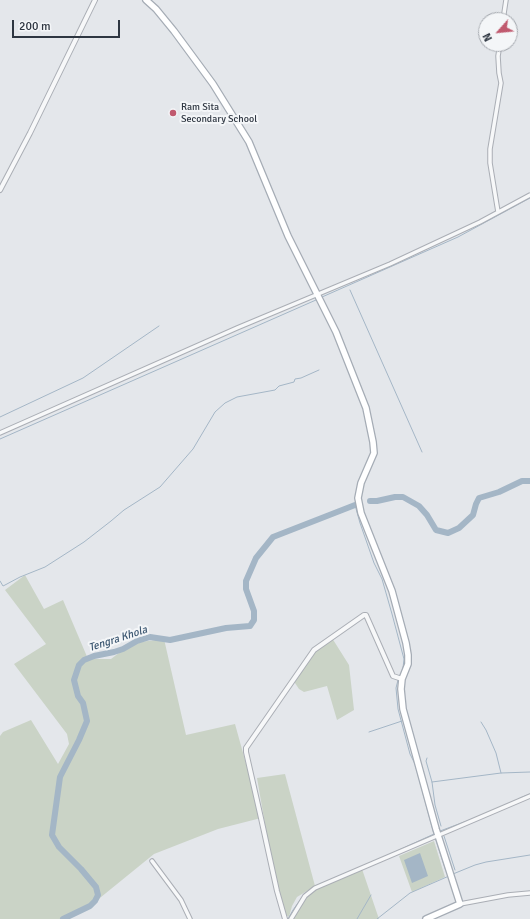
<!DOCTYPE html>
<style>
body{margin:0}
#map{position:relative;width:530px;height:919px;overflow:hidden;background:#e4e7eb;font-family:Signika,sans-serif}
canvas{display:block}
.north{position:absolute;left:478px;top:12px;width:40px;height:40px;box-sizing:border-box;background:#f4f6f8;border:1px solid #a5a9af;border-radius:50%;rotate:243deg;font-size:11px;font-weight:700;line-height:16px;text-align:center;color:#2e3641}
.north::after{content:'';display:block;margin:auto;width:14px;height:18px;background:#c0596e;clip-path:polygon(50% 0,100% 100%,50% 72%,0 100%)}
.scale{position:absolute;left:12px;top:20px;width:108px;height:18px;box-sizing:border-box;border:2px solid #2e3641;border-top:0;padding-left:5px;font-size:12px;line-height:14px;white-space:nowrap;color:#2e3641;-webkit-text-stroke:3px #f4f6f8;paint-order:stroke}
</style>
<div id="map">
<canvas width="530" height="919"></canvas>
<div class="north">N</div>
<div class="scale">200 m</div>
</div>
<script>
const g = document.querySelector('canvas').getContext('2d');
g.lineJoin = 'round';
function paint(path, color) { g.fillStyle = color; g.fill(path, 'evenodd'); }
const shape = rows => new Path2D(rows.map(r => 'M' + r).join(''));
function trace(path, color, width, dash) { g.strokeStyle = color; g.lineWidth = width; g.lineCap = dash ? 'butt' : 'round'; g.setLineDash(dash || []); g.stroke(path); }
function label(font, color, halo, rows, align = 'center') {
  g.font = font + ' Signika,sans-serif'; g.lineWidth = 4; g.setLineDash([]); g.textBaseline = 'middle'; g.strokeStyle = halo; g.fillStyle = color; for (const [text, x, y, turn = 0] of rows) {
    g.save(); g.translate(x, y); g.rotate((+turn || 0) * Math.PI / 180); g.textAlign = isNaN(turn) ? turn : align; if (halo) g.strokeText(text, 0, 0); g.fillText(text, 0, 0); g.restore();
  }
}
paint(shape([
 [25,575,44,609,63,600,88,659,111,659,132,643,164,639,186,735,235,724,261,818,218,829,154,854,90,906,63,919,0,919,0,736,3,732,31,720,58,764,69,744,67,734,14,664,46,644,5,590],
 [332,638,349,665,354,710,337,720,327,686,304,692,299,689,293,680,314,650],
 [285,774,315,886,297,897,292,906,289,917,283,913,270,853,257,778],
 [434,841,445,877,412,892,399,856],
 [362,869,379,919,291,919,305,896,321,886]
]), '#cad3c6');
paint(shape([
 [420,853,428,876,412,883,404,860]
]), '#a4b6c6');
trace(shape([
 [350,290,422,452],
 [322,297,458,237,530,198],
 [0,417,83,378,159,326],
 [0,439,316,300],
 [355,505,360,523,374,563,382,579,392,614,404,659,403,668],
 [0,581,3,586,5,585,20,577,45,567,84,542,111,521,124,510,160,487,193,449,215,412,225,403,237,397,275,390,279,386,294,382,295,379,301,378,319,370],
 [398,680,396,688,398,709,410,754,415,764,434,834],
 [481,722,486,730,496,753,501,773],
 [369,732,402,721],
 [427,758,426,761,432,782,435,805,441,826],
 [432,782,501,773,530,772],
 [520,798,530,794],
 [440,831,475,818],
 [444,836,455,870],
 [435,837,446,871],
 [386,856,434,834],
 [453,874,475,865,486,862,530,855],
 [307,893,312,888],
 [288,919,293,910,303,896],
 [357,919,371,895],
 [377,919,410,893,449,876]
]), '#a4b6c6', 1);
trace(shape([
 [370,501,377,501,395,497,403,497,419,506,427,515,436,530,448,533,459,528,473,515,476,504,479,498,499,492,522,481,530,481],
 [63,919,90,906,95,901,98,895,96,887,81,869,59,847,52,835,60,777,79,740,87,721,83,703,78,696,74,680,79,665,84,660,94,656,114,652,123,649,137,641,150,637,170,640,226,628,250,626,254,620,254,611,246,589,246,581,256,558,273,537,355,505]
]), '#a4b6c6', 6);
const minor = shape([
 [503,20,506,0],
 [498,212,490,163,490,149,501,83,499,73,498,56,500,44],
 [0,433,237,328,390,264,480,222,530,195],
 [152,861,181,900,190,919],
 [460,904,508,895,530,893],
 [291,919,305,896,315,888,530,796]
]);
const tertiary = shape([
 [0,190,30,133,95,0],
 [285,919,277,891,261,818,246,752,246,748,314,650,364,615,366,615,393,676,402,679]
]);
const primary = shape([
 [146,0,156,9,174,31,213,84,249,142,288,236,336,332,366,408,373,442,374,453,361,483,358,498,361,513,392,591,406,643,408,655,408,664,402,679,401,689,403,709,436,829,460,904,426,919]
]);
trace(minor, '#aaaeb5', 5.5);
trace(tertiary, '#aaaeb5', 6);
trace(primary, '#a5acb5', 8);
trace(minor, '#f7f8f9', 3.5);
trace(tertiary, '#f7f8f9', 4);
trace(primary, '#fff', 5.5);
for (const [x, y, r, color] of [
 [173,113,4,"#c0596e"]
]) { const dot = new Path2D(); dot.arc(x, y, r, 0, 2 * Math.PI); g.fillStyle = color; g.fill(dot); trace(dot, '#f4f6f8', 1.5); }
label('10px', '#2e3641', '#f4f6f8', [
 ["Ram Sita",181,107],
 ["Secondary School",181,119]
], 'left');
label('italic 11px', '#3c5771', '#f4f6f8', [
 ["Tengra Khola",118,639,-18]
]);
</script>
